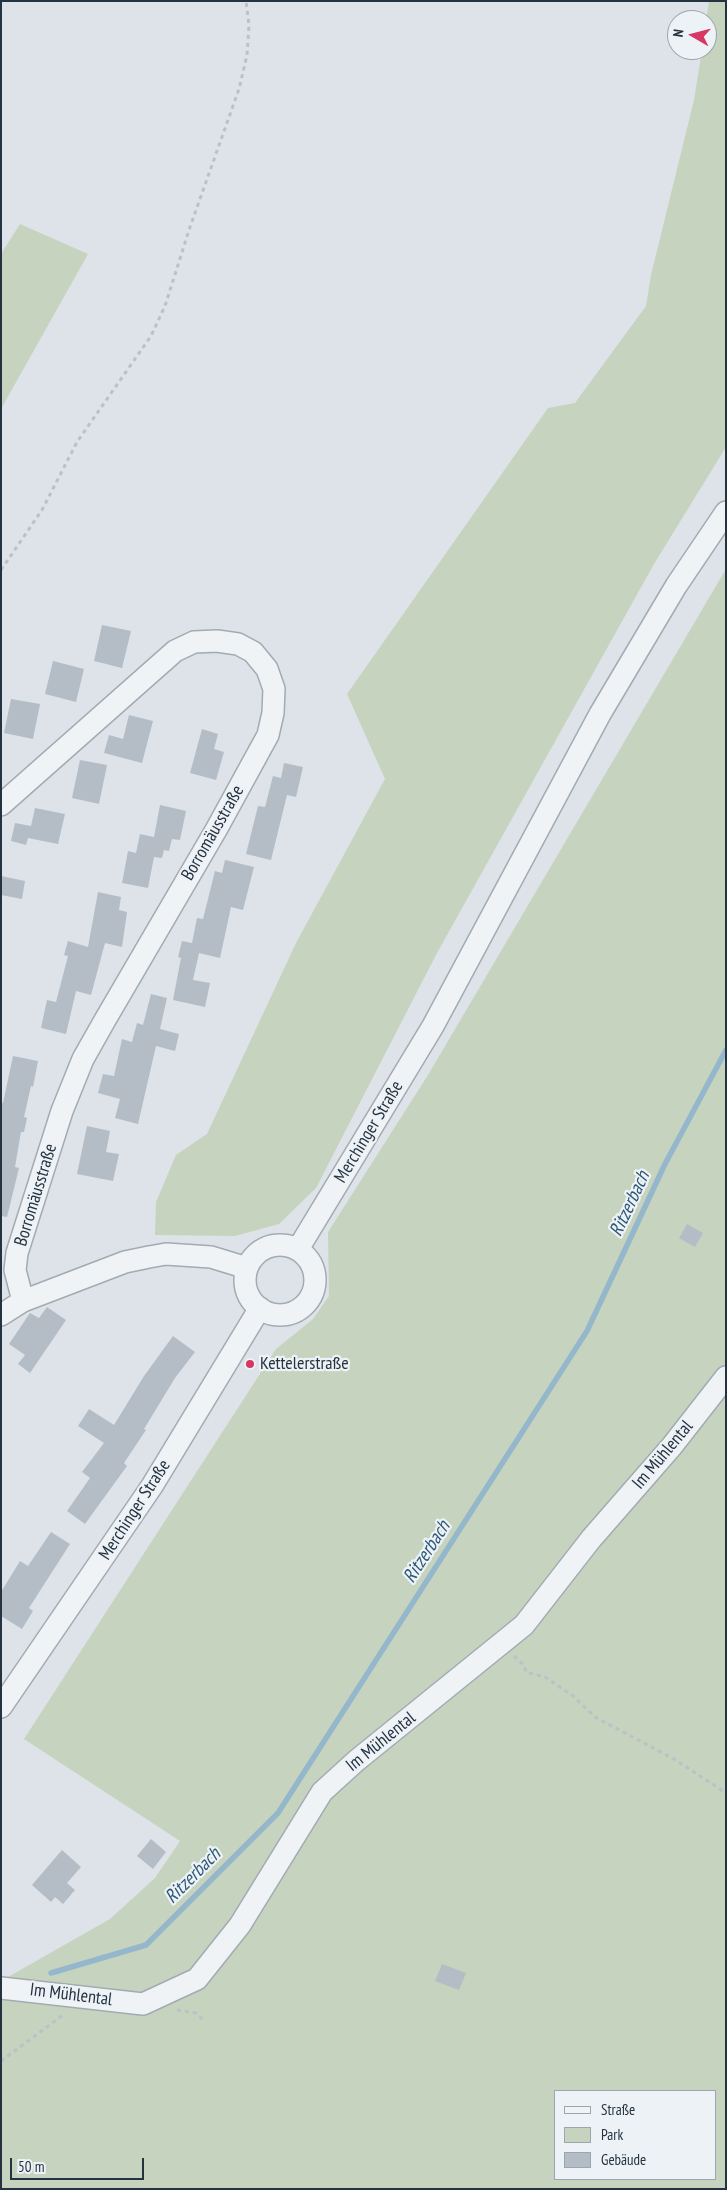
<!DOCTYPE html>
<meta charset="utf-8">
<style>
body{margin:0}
#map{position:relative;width:727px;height:2190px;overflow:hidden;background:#dde3e8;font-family:"PT Sans Narrow",sans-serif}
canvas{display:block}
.frame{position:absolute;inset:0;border:2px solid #253340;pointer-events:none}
.legend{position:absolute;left:554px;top:2090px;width:162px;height:90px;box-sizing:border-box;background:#edf2f6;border:1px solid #9da6ad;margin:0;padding:6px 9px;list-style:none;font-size:15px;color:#253340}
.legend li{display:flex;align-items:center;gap:10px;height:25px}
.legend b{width:25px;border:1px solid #9da6ad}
.north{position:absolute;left:667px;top:10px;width:50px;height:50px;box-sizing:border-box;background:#edf2f6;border:1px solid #9da6ad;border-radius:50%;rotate:278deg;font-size:14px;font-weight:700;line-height:20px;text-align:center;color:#253340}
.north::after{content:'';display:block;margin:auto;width:18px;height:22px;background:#d83765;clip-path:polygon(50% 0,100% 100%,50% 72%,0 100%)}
.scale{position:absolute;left:10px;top:2158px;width:134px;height:22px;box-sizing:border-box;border:2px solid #253340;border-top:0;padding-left:6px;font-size:15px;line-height:18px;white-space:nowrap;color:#253340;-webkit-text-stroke:4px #edf2f6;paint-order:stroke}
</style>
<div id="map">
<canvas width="727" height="2190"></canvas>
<div class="frame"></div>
<ul class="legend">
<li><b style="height:6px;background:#f0f3f6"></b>Straße</li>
<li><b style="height:14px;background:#c6d3be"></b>Park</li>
<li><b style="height:14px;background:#b4bdc6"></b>Gebäude</li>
</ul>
<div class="north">N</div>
<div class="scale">50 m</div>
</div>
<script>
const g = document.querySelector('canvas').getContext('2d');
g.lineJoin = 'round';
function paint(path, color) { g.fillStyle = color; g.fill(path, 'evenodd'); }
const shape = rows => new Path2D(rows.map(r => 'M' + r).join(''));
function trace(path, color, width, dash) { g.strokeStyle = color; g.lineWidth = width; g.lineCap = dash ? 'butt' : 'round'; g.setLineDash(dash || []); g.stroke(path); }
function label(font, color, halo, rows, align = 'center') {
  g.font = font + ' "PT Sans Narrow",sans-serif'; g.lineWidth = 4.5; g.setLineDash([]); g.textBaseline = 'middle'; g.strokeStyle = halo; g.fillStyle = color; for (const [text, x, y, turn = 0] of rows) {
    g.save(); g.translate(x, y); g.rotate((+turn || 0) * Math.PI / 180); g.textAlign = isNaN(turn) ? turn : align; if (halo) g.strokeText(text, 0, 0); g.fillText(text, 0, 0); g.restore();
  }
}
paint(shape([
 [709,1,726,1,726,447,654,564,437,953,316,1188,279,1224,235,1236,155,1235,156,1202,176,1155,207,1134,296,943,385,779,347,694,548,408,575,403,646,306,651,275,694,100,702,50,707,50,706,20],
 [20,224,88,254,1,409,1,254],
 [726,569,726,2189,1,2189,1,1981,110,1919,155,1878,180,1841,24,1739,276,1349,313,1319,329,1296,328,1232,428,1075],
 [556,2091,716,2091,716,2179,556,2179]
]), '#c6d3be');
trace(shape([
 [51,1973,146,1945,278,1813,587,1331,665,1164,726,1050]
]), '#95b7cc', 5.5);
paint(shape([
 [102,625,131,631,122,668,94,661],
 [53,661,84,669,76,702,45,694],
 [11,699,40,704,33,739,4,733],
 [129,715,153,721,142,763,104,753,109,735,123,739],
 [202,729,218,734,214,749,224,752,216,780,190,773],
 [80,760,107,765,99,804,72,798],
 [284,763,303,767,296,797,287,795,271,860,246,854,258,806,265,807,273,776,281,778],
 [160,805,186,811,180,840,172,839,169,851,164,850,162,858,154,857,148,888,122,883,128,851,136,853,140,834,154,837],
 [35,808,65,814,58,844,28,838,26,845,11,841,15,823,31,826],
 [225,860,254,867,243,910,231,907,220,958,199,953,193,980,210,983,205,1007,173,1000,181,958,178,957,182,941,192,943,197,918,203,919,215,871,222,873],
 [1,876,25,881,22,899,1,895],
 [98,892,121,897,119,910,127,912,122,947,105,943,91,995,76,991,66,1034,41,1028,47,1000,56,1002,68,956,64,955,68,941,88,947],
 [151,994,167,998,160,1029,179,1034,175,1051,156,1046,138,1124,115,1118,120,1099,98,1093,103,1074,114,1076,122,1039,132,1042,137,1023,143,1025],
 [13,1056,38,1061,33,1087,31,1086,24,1117,27,1118,24,1132,21,1132,15,1167,19,1168,7,1217,1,1216,1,1102,3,1103],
 [87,1126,110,1131,106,1152,119,1154,113,1181,77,1174],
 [687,1224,703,1233,695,1247,679,1238],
 [47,1307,66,1320,30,1373,18,1364,25,1355,9,1344,30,1313,39,1318],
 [173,1336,195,1352,175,1378,144,1429,146,1430,124,1463,127,1466,85,1524,67,1511,90,1478,82,1472,104,1443,78,1426,89,1409,114,1425,144,1376],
 [51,1532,70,1544,29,1608,33,1611,22,1629,1,1616,1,1592,20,1561,28,1566],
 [151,1839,166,1852,153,1869,137,1856],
 [62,1850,81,1867,67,1883,75,1890,63,1904,55,1897,51,1902,32,1885],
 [442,1964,466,1973,459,1990,435,1981]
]), '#b4bdc6');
const minor = shape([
 [1,805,175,651,194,642,217,641,238,644,253,652,267,669,274,689,273,713,268,735,216,830,105,1020,83,1059,62,1111,17,1253,15,1270,23,1301],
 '245 1280a35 35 0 1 1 70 0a35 35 0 1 1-70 0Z',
 [298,1249,433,1026,600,714,676,586,726,512],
 [1,1315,23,1301,125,1262,149,1257,166,1254,211,1257,247,1268],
 [1,1707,152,1486,260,1308],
 [1,1988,143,2004,197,1979,240,1925,322,1792,356,1761,524,1625,591,1539,672,1446,726,1377]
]);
trace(minor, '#a2abb2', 24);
trace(shape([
 [1,570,42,510,77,442,151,336,165,306,190,227,239,89,247,55,249,25,246,1],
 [514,1656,524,1665,526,1672,545,1677,573,1696,595,1717,674,1759,726,1793],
 [177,2010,196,2013,203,2020],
 [1,2061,63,2015]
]), '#bbc1c7', 3, [4, 4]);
trace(minor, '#f0f3f6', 21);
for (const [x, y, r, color] of [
 [250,1364,5,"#d83765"]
]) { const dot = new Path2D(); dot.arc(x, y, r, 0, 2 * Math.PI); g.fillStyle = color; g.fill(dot); trace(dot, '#edf2f6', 2); }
label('18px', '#253340', '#edf2f6', [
 ["Borromäusstraße",213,833,-60],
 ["Merchinger Straße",369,1132,-59],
 ["Borromäusstraße",36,1195,-73],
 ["Im Mühlental",663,1455,-50],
 ["Merchinger Straße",135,1510,-57],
 ["Im Mühlental",381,1742,-39],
 ["Im Mühlental",71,1995,7]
]);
label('18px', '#253340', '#edf2f6', [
 ["Kettelerstraße",260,1364]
], 'left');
label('italic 19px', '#2d5877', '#edf2f6', [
 ["Ritzerbach",630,1204,-65],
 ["Ritzerbach",427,1552,-57],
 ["Ritzerbach",193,1876,-45]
]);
</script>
